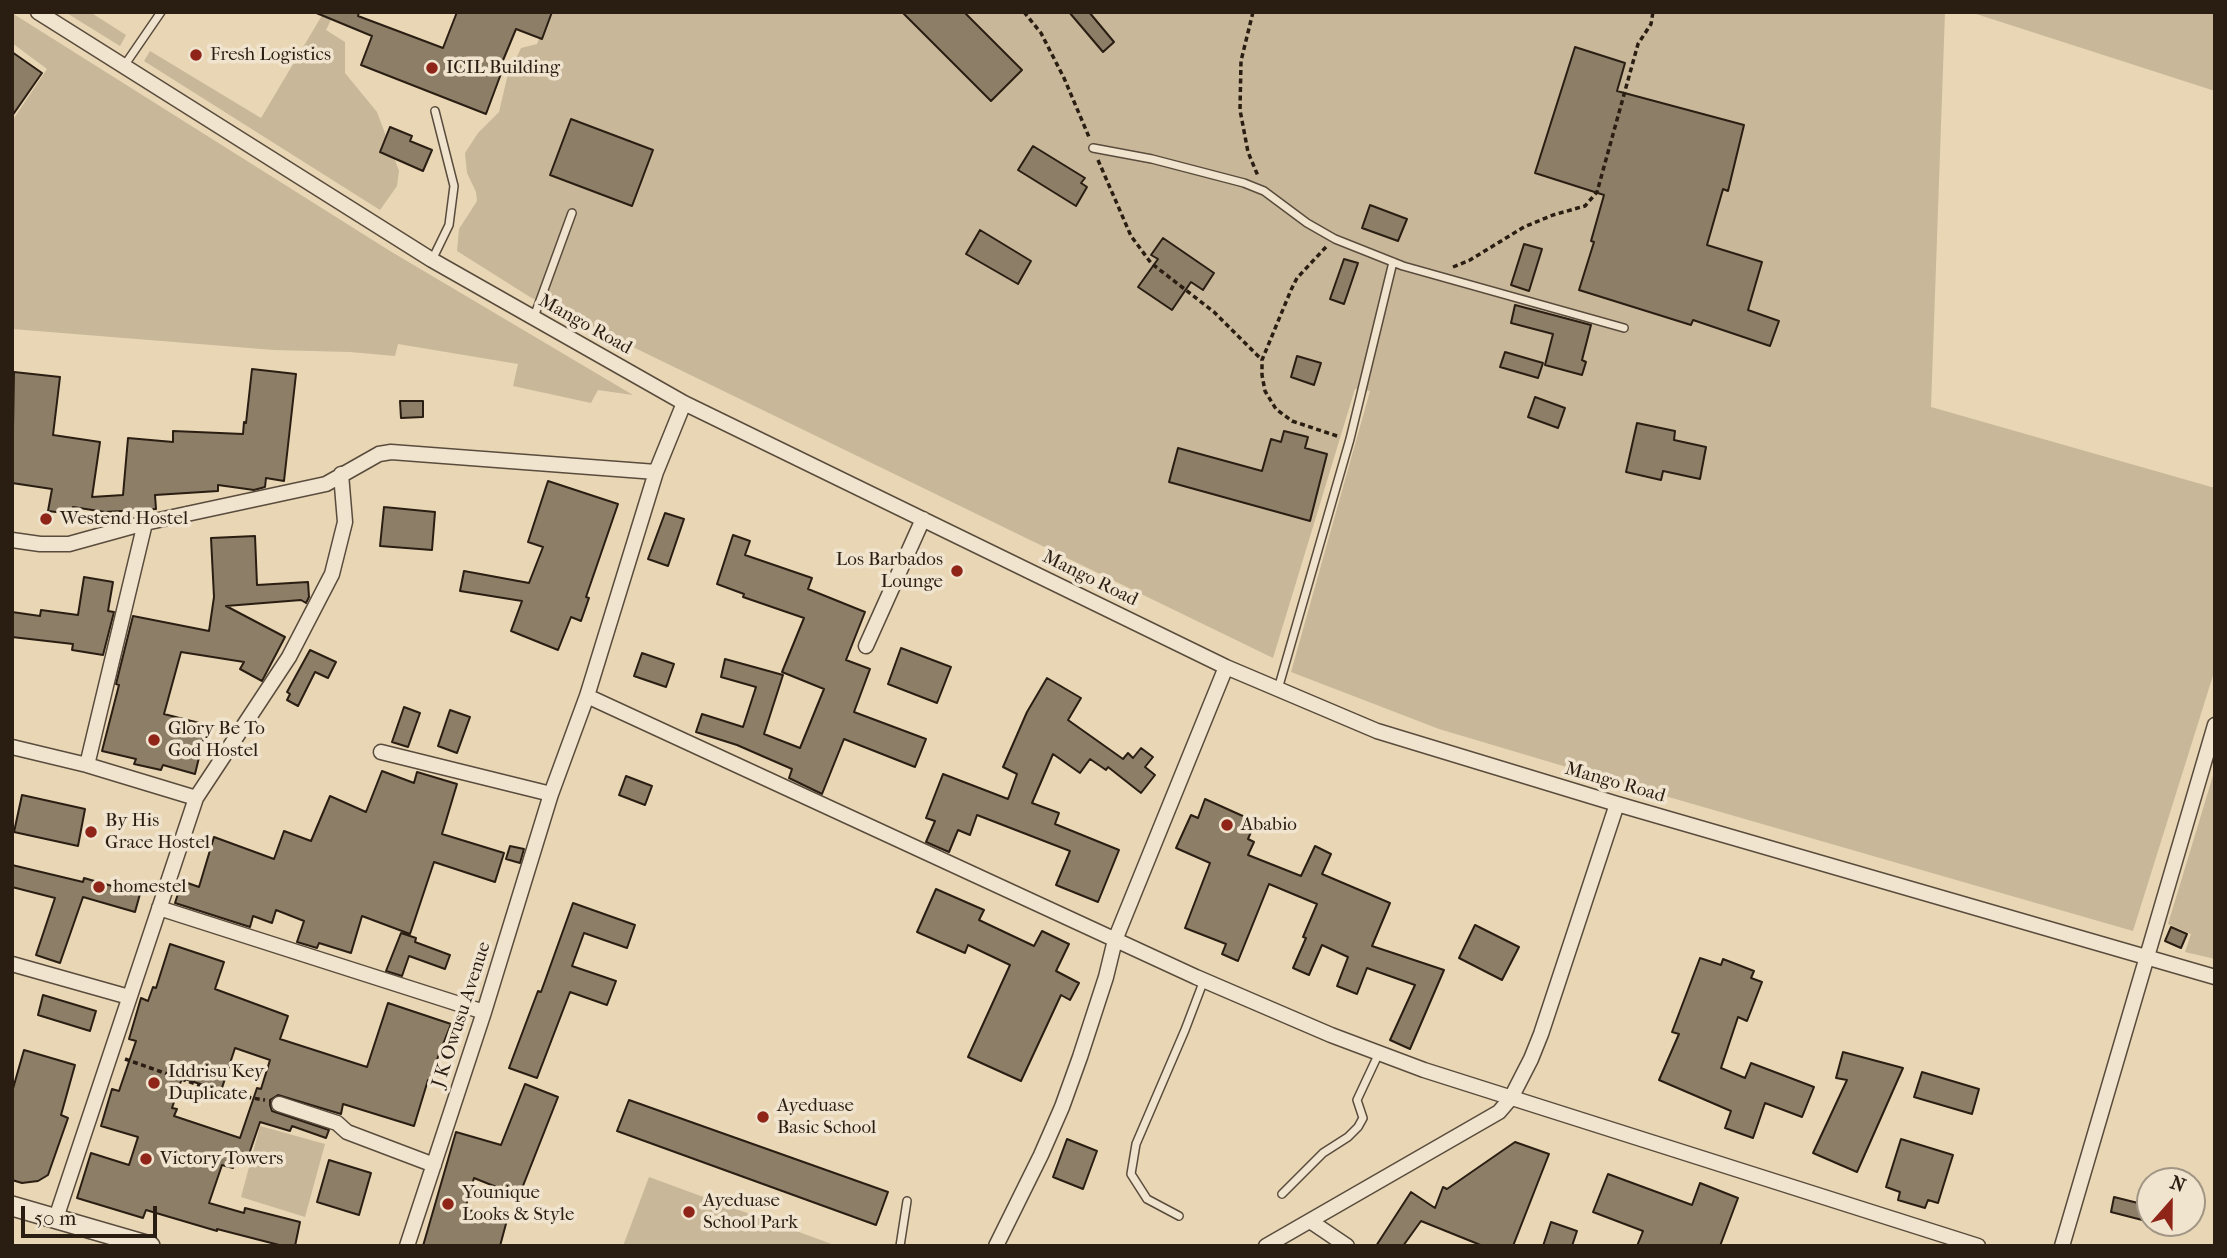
<!DOCTYPE html>
<style>
body{margin:0}
#map{position:relative;width:2227px;height:1258px;overflow:hidden;background:#e8d6b5;font-family:"IM FELL French Canon",serif}
canvas{display:block}
.frame{position:absolute;inset:0;border:14px solid #2a1e13;pointer-events:none}
.north{position:absolute;left:2136px;top:1167px;width:70px;height:70px;box-sizing:border-box;background:#f0e4cf;border:2px solid #a19584;border-radius:50%;rotate:21deg;font-size:19px;font-weight:700;line-height:28px;text-align:center;color:#2a1e13}
.north::after{content:'';display:block;margin:auto;width:24px;height:32px;background:#8f2418;clip-path:polygon(50% 0,100% 100%,50% 72%,0 100%)}
.scale{position:absolute;left:21px;top:1206px;width:136px;height:32px;box-sizing:border-box;border:4px solid #2a1e13;border-top:0;padding-left:9px;font-size:21px;line-height:24px;white-space:nowrap;color:#2a1e13;-webkit-text-stroke:5px #f0e4cf;paint-order:stroke}
</style>
<div id="map">
<canvas width="2227" height="1258"></canvas>
<div class="frame"></div>
<div class="north">N</div>
<div class="scale">50 m</div>
</div>
<script>
const g = document.querySelector('canvas').getContext('2d');
g.lineJoin = 'round';
function paint(path, color) { g.fillStyle = color; g.fill(path, 'evenodd'); }
const shape = rows => new Path2D(rows.map(r => 'M' + r).join(''));
function trace(path, color, width, dash) { g.strokeStyle = color; g.lineWidth = width; g.lineCap = dash ? 'butt' : 'round'; g.setLineDash(dash || []); g.stroke(path); }
function label(font, color, halo, rows, align = 'center') {
  g.font = font + ' "IM FELL French Canon",serif'; g.lineWidth = 7; g.setLineDash([]); g.textBaseline = 'middle'; g.strokeStyle = halo; g.fillStyle = color; for (const [text, x, y, turn = 0] of rows) {
    g.save(); g.translate(x, y); g.rotate((+turn || 0) * Math.PI / 180); g.textAlign = isNaN(turn) ? turn : align; if (halo) g.strokeText(text, 0, 0); g.fillText(text, 0, 0); g.restore();
  }
}
paint(shape([
 [65,12,90,12,126,35,120,46],
 [324,12,335,12,326,30,345,42,345,73,377,112,399,171,397,186,380,210,144,61,150,51,261,118],
 [549,12,1945,12,1931,407,2215,488,2215,669,2133,931,1627,785,1439,729,1291,672,1370,391,1355,389,1273,658,530,297,457,251,459,229,477,201,476,192,467,173,465,153,478,133,499,112,507,78,521,48,537,44],
 [1970,12,2215,12,2215,91],
 [12,13,390,251,633,395,598,390,591,403,513,386,518,364,398,344,395,356,350,352,274,350,12,329,12,121,47,69,12,43],
 [2215,769,2215,959,2185,952,2191,934,2168,924],
 [260,1126,325,1144,305,1217,241,1197],
 [649,1177,837,1246,623,1246]
]), '#c8b799');
const building = shape([
 [314,12,359,12,358,16,443,48,457,12,552,12,542,39,516,29,499,70,502,71,486,114,361,65,372,36,314,12],
 [902,12,964,12,1022,70,991,101,902,12],
 [1069,12,1089,12,1114,42,1103,52,1069,12],
 [1575,47,1625,63,1617,91,1744,125,1728,191,1723,189,1707,245,1762,262,1748,310,1779,321,1770,346,1693,320,1691,325,1579,290,1594,242,1591,241,1604,195,1535,173,1575,47],
 [12,52,42,73,12,116,12,52],
 [571,119,653,150,632,206,550,175,571,119],
 [390,127,412,136,410,141,432,150,423,171,380,152,390,127],
 [1033,146,1085,178,1081,183,1087,187,1076,206,1018,170,1033,146],
 [1370,205,1407,219,1398,241,1362,228,1370,205],
 [980,230,1031,261,1018,284,966,254,980,230],
 [1163,238,1214,273,1203,290,1191,282,1172,310,1138,287,1158,259,1151,255,1163,238],
 [1524,244,1542,249,1529,291,1511,285,1524,244],
 [1344,259,1358,263,1344,304,1330,299,1344,259],
 [1515,305,1591,325,1582,360,1586,362,1582,375,1545,365,1553,334,1511,323,1515,305],
 [1505,352,1543,363,1538,378,1500,367,1505,352],
 [1297,356,1321,363,1314,385,1291,377,1297,356],
 [252,369,296,374,284,481,266,478,265,487,254,490,218,485,218,491,155,495,156,509,105,512,73,507,72,514,48,511,52,489,12,483,14,372,60,377,53,435,100,442,92,497,123,495,128,438,173,442,173,431,243,434,244,422,246,423,252,369],
 [1535,397,1565,408,1558,428,1528,417,1535,397],
 [400,401,423,401,423,417,401,418,400,401],
 [1637,423,1675,431,1674,440,1706,447,1700,479,1663,471,1661,480,1626,472,1637,423],
 [1284,431,1308,437,1305,448,1327,454,1310,521,1169,482,1178,448,1262,471,1271,439,1281,442,1284,431],
 [548,481,618,504,586,597,589,598,581,621,571,617,558,650,511,631,522,601,460,591,464,571,529,583,543,547,528,542,548,481],
 [384,507,435,512,432,550,380,546,384,507],
 [665,513,684,519,668,566,648,559,665,513],
 [733,535,750,541,745,555,812,578,808,589,865,612,846,660,870,669,854,712,926,739,915,767,844,739,822,794,789,778,792,769,737,745,696,732,702,714,743,727,756,687,721,677,725,659,783,675,764,734,800,748,824,689,782,672,804,618,743,597,744,594,717,584,733,535],
 [255,536,257,585,308,582,309,597,306,603,301,600,226,606,285,637,262,681,240,669,244,662,181,652,164,714,207,725,195,774,163,765,161,770,134,764,136,759,102,751,119,685,116,684,133,616,209,631,214,597,211,538,255,536],
 [84,577,113,582,108,611,114,612,103,655,72,650,73,644,12,637,12,612,40,616,41,610,78,615,84,577],
 [901,648,951,667,937,703,888,684,901,648],
 [310,650,336,662,328,678,315,672,298,706,287,700,290,694,287,692,310,650],
 [642,653,674,664,666,687,634,676,642,653],
 [1047,678,1081,698,1068,720,1123,759,1128,753,1133,758,1141,748,1153,757,1145,767,1155,775,1141,793,1108,767,1106,770,1090,759,1080,773,1053,754,1032,803,1059,813,1055,824,1119,850,1098,902,1056,885,1070,851,977,815,970,835,958,830,949,852,926,842,935,821,926,818,943,774,1008,799,1017,774,1003,767,1027,712,1047,678],
 [404,707,420,713,408,747,392,742,404,707],
 [450,710,470,717,457,753,438,746,450,710],
 [382,771,414,783,417,772,457,784,442,834,504,853,495,882,434,862,410,934,362,916,351,953,319,943,317,948,297,942,304,921,276,910,272,923,253,916,250,927,175,903,182,881,199,887,214,837,274,859,284,831,311,841,330,796,366,812,382,771],
 [626,776,652,786,645,805,619,795,626,776],
 [22,795,85,809,78,846,14,832,22,795],
 [1205,799,1245,817,1243,822,1248,825,1246,830,1251,832,1248,839,1254,842,1248,855,1301,876,1315,846,1331,854,1322,874,1390,903,1372,946,1444,970,1410,1049,1390,1040,1415,985,1367,968,1357,994,1337,986,1348,957,1322,945,1309,975,1293,968,1306,938,1303,937,1317,904,1269,884,1238,961,1222,954,1226,944,1185,928,1210,863,1176,848,1191,815,1198,818,1205,799],
 [510,846,524,849,520,863,506,859,510,846],
 [12,865,83,882,84,878,140,894,135,912,83,897,60,963,36,955,55,898,12,887,12,865],
 [936,889,984,910,979,920,1034,946,1042,931,1069,944,1056,971,1079,983,1070,1000,1061,995,1021,1081,968,1057,1010,965,968,945,965,953,917,932,936,889],
 [573,903,635,925,627,948,584,933,572,966,616,981,607,1005,570,992,537,1078,509,1068,538,991,541,992,573,903],
 [1475,925,1519,947,1502,980,1459,958,1475,925],
 [2171,927,2187,934,2181,948,2165,941,2171,927],
 [401,933,416,938,415,942,450,955,445,969,409,956,402,976,386,971,401,933],
 [170,944,224,962,215,989,288,1016,280,1039,367,1067,388,1003,451,1024,436,1062,431,1081,428,1080,414,1126,343,1104,341,1114,278,1095,270,1100,270,1105,272,1111,329,1130,326,1138,292,1126,290,1131,260,1122,248,1157,238,1153,233,1168,222,1165,209,1203,244,1213,245,1208,300,1222,295,1246,283,1246,217,1229,217,1231,146,1210,143,1218,77,1198,91,1153,129,1165,138,1137,101,1126,112,1089,119,1091,136,1041,129,1039,141,998,148,1001,153,987,156,988,170,944],
 [235,1048,270,1060,261,1089,257,1088,240,1138,174,1116,177,1109,172,1108,182,1078,221,1091,235,1048],
 [1700,958,1721,965,1723,959,1754,971,1751,978,1762,982,1747,1021,1738,1017,1721,1068,1745,1078,1751,1063,1814,1087,1802,1117,1765,1103,1753,1138,1725,1128,1731,1111,1659,1080,1679,1034,1672,1032,1700,958],
 [43,995,96,1011,90,1031,38,1015,43,995],
 [24,1050,75,1065,61,1115,68,1118,48,1175,38,1181,22,1183,12,1180,12,1092,24,1050],
 [1843,1052,1903,1068,1857,1172,1813,1153,1847,1080,1836,1078,1843,1052],
 [1922,1072,1979,1089,1972,1114,1914,1097,1922,1072],
 [525,1084,558,1097,519,1196,474,1178,465,1209,507,1220,500,1246,423,1246,456,1132,501,1145,525,1084],
 [629,1100,888,1192,876,1225,617,1131,629,1100],
 [1067,1139,1097,1151,1083,1189,1053,1177,1067,1139],
 [1901,1139,1953,1155,1938,1203,1928,1200,1925,1208,1898,1200,1900,1192,1886,1187,1901,1139],
 [1515,1142,1549,1154,1513,1246,1483,1246,1421,1221,1403,1246,1376,1246,1411,1192,1435,1208,1443,1187,1447,1189,1515,1142],
 [329,1160,371,1173,359,1215,317,1202,329,1160],
 [1608,1174,1692,1205,1700,1183,1738,1198,1720,1246,1637,1246,1643,1231,1593,1212,1608,1174],
 [2114,1197,2150,1206,2150,1222,2111,1212,2114,1197],
 [1551,1222,1577,1231,1572,1246,1543,1246,1551,1222]
]);
paint(building, '#8d7e67');
trace(building, '#2a1e13', 2);
const service = shape([
 [124,66,161,12],
 [1093,148,1152,159,1244,183,1264,191,1307,223,1335,239,1403,266,1624,328],
 [432,260,449,225,454,186,435,111],
 [534,317,572,213],
 [1278,689,1350,439,1393,262],
 [1282,1194,1323,1153,1348,1137,1358,1127,1363,1118,1357,1100,1379,1053],
 [1179,1216,1147,1199,1131,1174,1136,1144,1185,1030,1204,980],
 [900,1246,907,1201]
]);
const minor = shape([
 [38,12,432,260,684,403,1226,667,1377,731,1617,804,2215,977],
 [12,540,40,544,69,544,145,523,326,484,379,454,391,452,656,472],
 [866,646,923,519],
 [587,696,1196,977,1331,1035,1424,1070,1978,1246],
 [12,747,87,765,196,798],
 [381,752,551,794],
 [87,765,145,523],
 [159,908,484,1012],
 [12,964,129,997],
 [279,1104,337,1123,347,1132,434,1165],
 [56,1218,196,798,289,657,332,574,345,522,341,474],
 [1310,1221,1347,1246],
 [407,1246,484,1012,551,794,587,696,656,472,684,403],
 [996,1246,1041,1155,1062,1107,1080,1057,1106,977,1115,940,1226,667],
 [1266,1246,1499,1112,1511,1098,1531,1059,1541,1034,1617,804],
 [2062,1246,2215,725]
]);
const tertiary = shape([
 [12,1206,150,1246]
]);
trace(service, '#5a4c3c', 10);
trace(minor, '#5a4c3c', 17);
trace(tertiary, '#5a4c3c', 22);
trace(shape([
 [1024,12,1041,33,1064,78,1089,137],
 [1253,12,1241,61,1240,110,1248,152,1258,176],
 [1098,160,1131,236,1151,263,1214,312,1262,360],
 [1326,247,1297,278,1291,290,1262,360,1262,375,1265,391,1276,409,1292,421,1340,437],
 [1453,267,1470,260,1524,227,1553,215,1585,206,1597,192,1638,44,1651,24,1653,12],
 [125,1059,221,1093,265,1100]
]), '#2a1e13', 3.5, [5, 3.5]);
trace(service, '#f0e4cf', 7);
trace(minor, '#f0e4cf', 14);
trace(tertiary, '#f0e4cf', 19);
for (const [x, y, r, color] of [
 [196,55,7,"#8f2418"],
 [432,68,7,"#8f2418"],
 [46,519,7,"#8f2418"],
 [957,571,7,"#8f2418"],
 [154,740,7,"#8f2418"],
 [1227,825,7,"#8f2418"],
 [91,832,7,"#8f2418"],
 [99,887,7,"#8f2418"],
 [154,1083,7,"#8f2418"],
 [763,1117,7,"#8f2418"],
 [146,1159,7,"#8f2418"],
 [448,1204,7,"#8f2418"],
 [689,1212,7,"#8f2418"]
]) { const dot = new Path2D(); dot.arc(x, y, r, 0, 2 * Math.PI); g.fillStyle = color; g.fill(dot); trace(dot, '#f0e4cf', 2.5); }
label('19px', '#2a1e13', '#f0e4cf', [
 ["Fresh Logistics",210,55],
 ["ICIL Building",446,68],
 ["Westend Hostel",60,519],
 ["Los Barbados",943,560,"right"],
 ["Lounge",943,582,"right"],
 ["Glory Be To",168,729],
 ["God Hostel",168,751],
 ["By His",105,821],
 ["Grace Hostel",105,843],
 ["Ababio",1241,825],
 ["homestel",113,887],
 ["Iddrisu Key",168,1072],
 ["Duplicate",168,1094],
 ["Ayeduase",777,1106],
 ["Basic School",777,1128],
 ["Victory Towers",160,1159],
 ["Younique",462,1193],
 ["Looks & Style",462,1215],
 ["Ayeduase",703,1201],
 ["School Park",703,1223]
], 'left');
label('19px', '#2a1e13', '#f0e4cf', [
 ["Mango Road",585,325,29],
 ["Mango Road",1090,579,26],
 ["Mango Road",1615,783,16],
 ["J K Owusu Avenue",462,1015,-72]
]);
</script>
